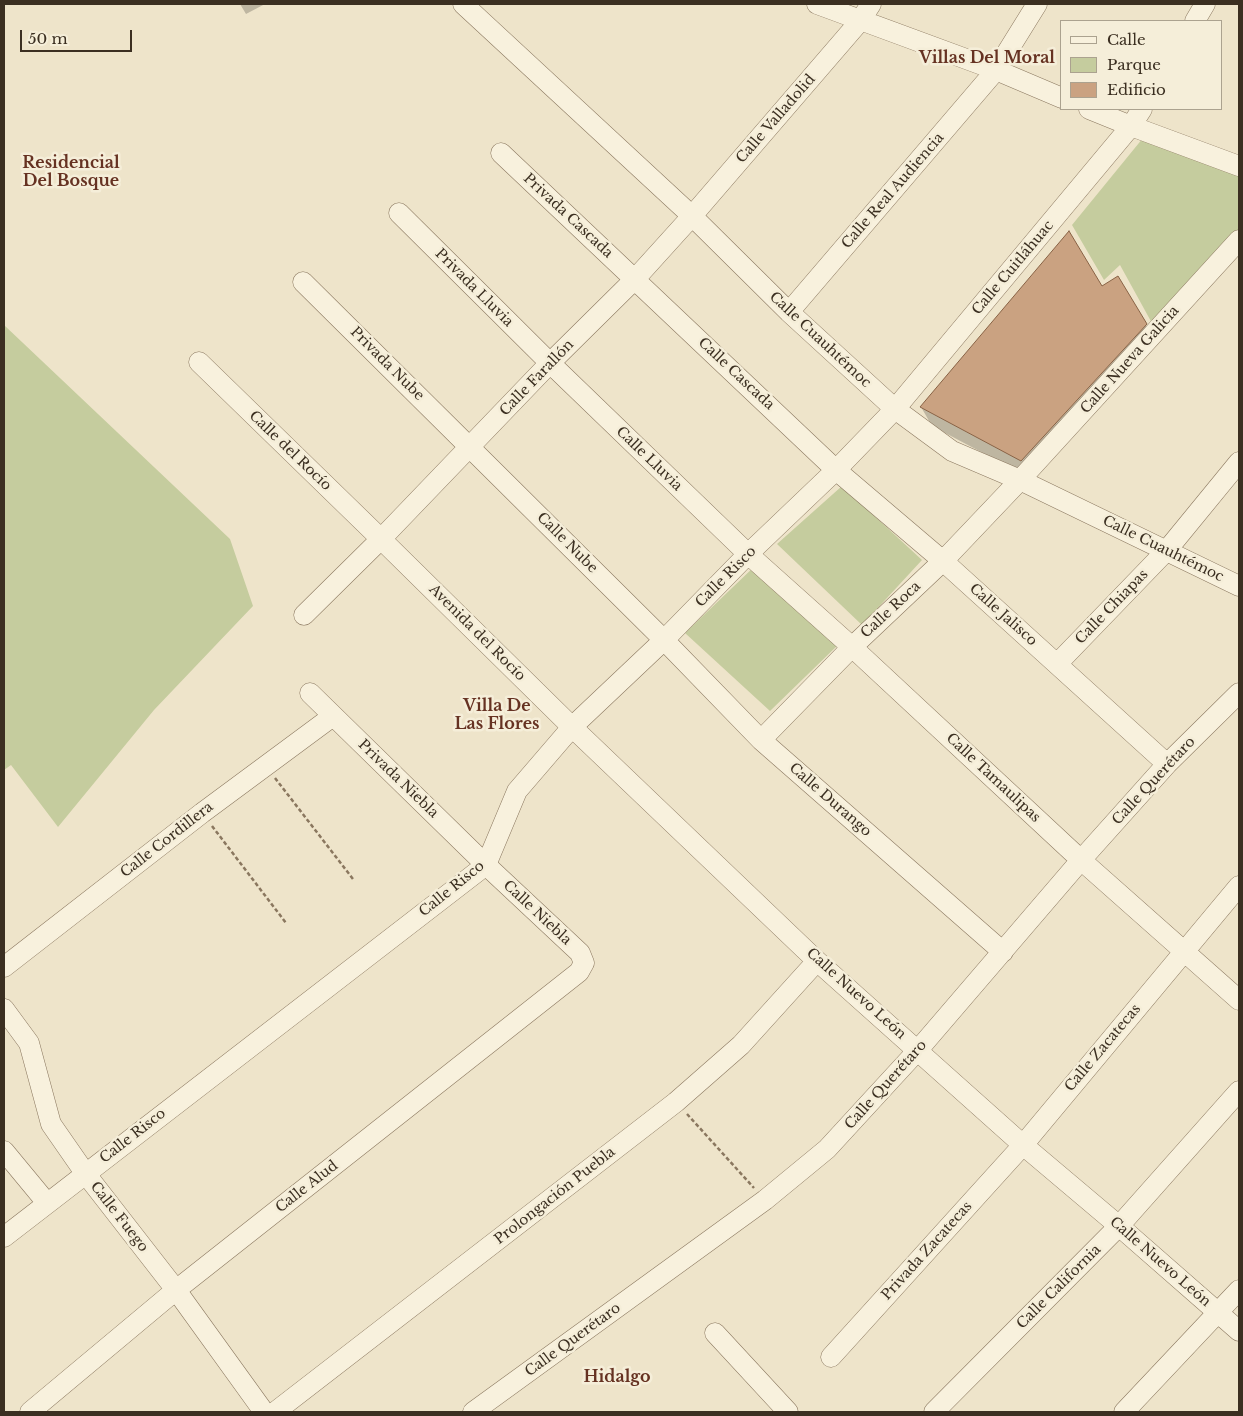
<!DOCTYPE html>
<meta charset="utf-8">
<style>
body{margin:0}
#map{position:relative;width:1243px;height:1416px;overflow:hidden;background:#eee4ca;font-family:"Libre Baskerville",serif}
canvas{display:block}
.frame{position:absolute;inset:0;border:5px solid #3b2f21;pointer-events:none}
.legend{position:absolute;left:1060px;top:20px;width:162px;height:90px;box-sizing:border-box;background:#f5eed9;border:1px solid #aba28f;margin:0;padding:6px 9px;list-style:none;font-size:15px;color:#3b2f21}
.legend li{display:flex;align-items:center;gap:10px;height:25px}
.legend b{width:25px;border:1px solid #aba28f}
.scale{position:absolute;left:20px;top:30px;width:112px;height:22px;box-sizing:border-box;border:2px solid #3b2f21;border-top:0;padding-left:6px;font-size:15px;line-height:18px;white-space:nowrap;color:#3b2f21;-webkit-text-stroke:4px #f5eed9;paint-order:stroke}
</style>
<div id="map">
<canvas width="1243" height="1416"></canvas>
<div class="frame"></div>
<ul class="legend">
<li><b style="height:6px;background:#f8f1dd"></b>Calle</li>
<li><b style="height:14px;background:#c5cc9e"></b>Parque</li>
<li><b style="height:14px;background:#caa281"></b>Edificio</li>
</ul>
<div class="scale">50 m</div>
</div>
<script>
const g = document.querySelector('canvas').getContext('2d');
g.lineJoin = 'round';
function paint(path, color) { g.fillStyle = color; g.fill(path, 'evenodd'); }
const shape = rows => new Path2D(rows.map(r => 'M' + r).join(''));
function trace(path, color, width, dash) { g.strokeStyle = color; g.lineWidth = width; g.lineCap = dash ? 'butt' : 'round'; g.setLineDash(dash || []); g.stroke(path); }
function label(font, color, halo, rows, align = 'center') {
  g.font = font + ' "Libre Baskerville",serif'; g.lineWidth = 5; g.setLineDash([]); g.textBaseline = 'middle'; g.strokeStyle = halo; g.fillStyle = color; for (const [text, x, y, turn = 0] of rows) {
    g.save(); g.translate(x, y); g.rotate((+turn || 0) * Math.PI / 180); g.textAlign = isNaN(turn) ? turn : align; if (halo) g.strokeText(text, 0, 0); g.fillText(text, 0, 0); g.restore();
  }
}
paint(shape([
 [1143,138,1239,171,1239,231,1153,325,1120,265,1104,280,1072,225],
 [4,325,230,539,253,606,154,710,58,827,11,765,4,770],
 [842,486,922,560,862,625,777,544],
 [756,565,841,642,770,711,685,633]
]), '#c5cc9e');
paint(shape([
 [240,4,265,4,246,14],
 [1118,277,1156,343,1032,479,932,426,921,407]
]), '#0003');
const building = shape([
 [1069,231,1102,286,1118,276,1147,324,1021,461,920,407,1069,231]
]);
paint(building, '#caa281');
trace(building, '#886245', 1);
const minor = shape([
 [463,4,692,216,789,312,895,409,952,451,1020,480,1239,586],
 [817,4,996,70,1062,98],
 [1195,21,1205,4],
 [1089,109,1131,126,1239,166],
 [501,153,836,470,943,561,1167,764],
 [399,213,550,363,748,554,852,647,1081,860,1239,1000],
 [303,282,664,640,761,740,1003,952],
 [789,312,996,70,1037,4],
 [199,362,381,539,572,727,817,961,1023,1145,1119,1226,1239,1331],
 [304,615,381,539,550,363,635,279,692,216,860,21,871,4],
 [1057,664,1167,550,1239,462],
 [761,740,852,647,943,561,1020,480,1239,240],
 [4,967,202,813,333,716],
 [4,1009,29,1043,51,1124,85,1173,176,1290,264,1412],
 [4,1151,47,1203],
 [4,1237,486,865,517,791,572,727,664,640,748,554,836,470,895,409,1131,126,1142,109],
 [715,1333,788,1412],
 [831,1357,1023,1145,1239,886],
 [30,1412,176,1290,579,972,584,963,580,953,486,865,310,693],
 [275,1412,676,1102,741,1045,817,961],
 [473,1412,765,1200,827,1149,918,1050,1081,860,1167,764,1239,693],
 [934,1412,1119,1226,1239,1091],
 [1124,1412,1239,1290]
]);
trace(minor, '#8a775f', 21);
trace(shape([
 [275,778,353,879],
 [212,826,286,923],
 [687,1114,754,1188]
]), '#8a775f', 2.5, [4, 2.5]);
trace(minor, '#f8f1dd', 20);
label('14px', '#3b2f21', '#f5eed9', [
 ["Calle Valladolid",776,119,-49],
 ["Calle Real Audiencia",893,191,-49],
 ["Privada Cascada",568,216,43],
 ["Calle Cuitláhuac",1013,268,-50],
 ["Privada Lluvia",474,288,45],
 ["Calle Cuauhtémoc",820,340,43],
 ["Calle Nueva Galicia",1130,360,-48],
 ["Privada Nube",387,364,45],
 ["Calle Cascada",736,374,43],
 ["Calle Farallón",537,378,-46],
 ["Calle del Rocío",290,451,44],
 ["Calle Lluvia",649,459,44],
 ["Calle Nube",567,543,45],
 ["Calle Cuauhtémoc",1163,549,26],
 ["Calle Risco",726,577,-45],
 ["Calle Chiapas",1112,607,-46],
 ["Calle Roca",891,610,-43],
 ["Calle Jalisco",1003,615,42],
 ["Avenida del Rocío",477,633,45],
 ["Calle Tamaulipas",993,778,43],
 ["Privada Niebla",398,779,44],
 ["Calle Querétaro",1154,781,-47],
 ["Calle Durango",830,800,41],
 ["Calle Cordillera",167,840,-38],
 ["Calle Risco",452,889,-39],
 ["Calle Niebla",537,913,43],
 ["Calle Nuevo León",856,994,42],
 ["Calle Zacatecas",1103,1048,-50],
 ["Calle Querétaro",886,1085,-48],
 ["Calle Risco",133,1136,-38],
 ["Calle Alud",307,1187,-38],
 ["Prolongación Puebla",555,1196,-38],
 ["Calle Fuego",119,1217,52],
 ["Privada Zacatecas",927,1251,-48],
 ["Calle Nuevo León",1160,1262,41],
 ["Calle California",1059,1287,-45],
 ["Calle Querétaro",573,1340,-36]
]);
label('bold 16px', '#663222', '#f5eed9', [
 ["Villas Del Moral",987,58],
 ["Residencial",71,163],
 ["Del Bosque",71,181],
 ["Villa De",497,706],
 ["Las Flores",497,724],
 ["Hidalgo",617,1377]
]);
</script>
